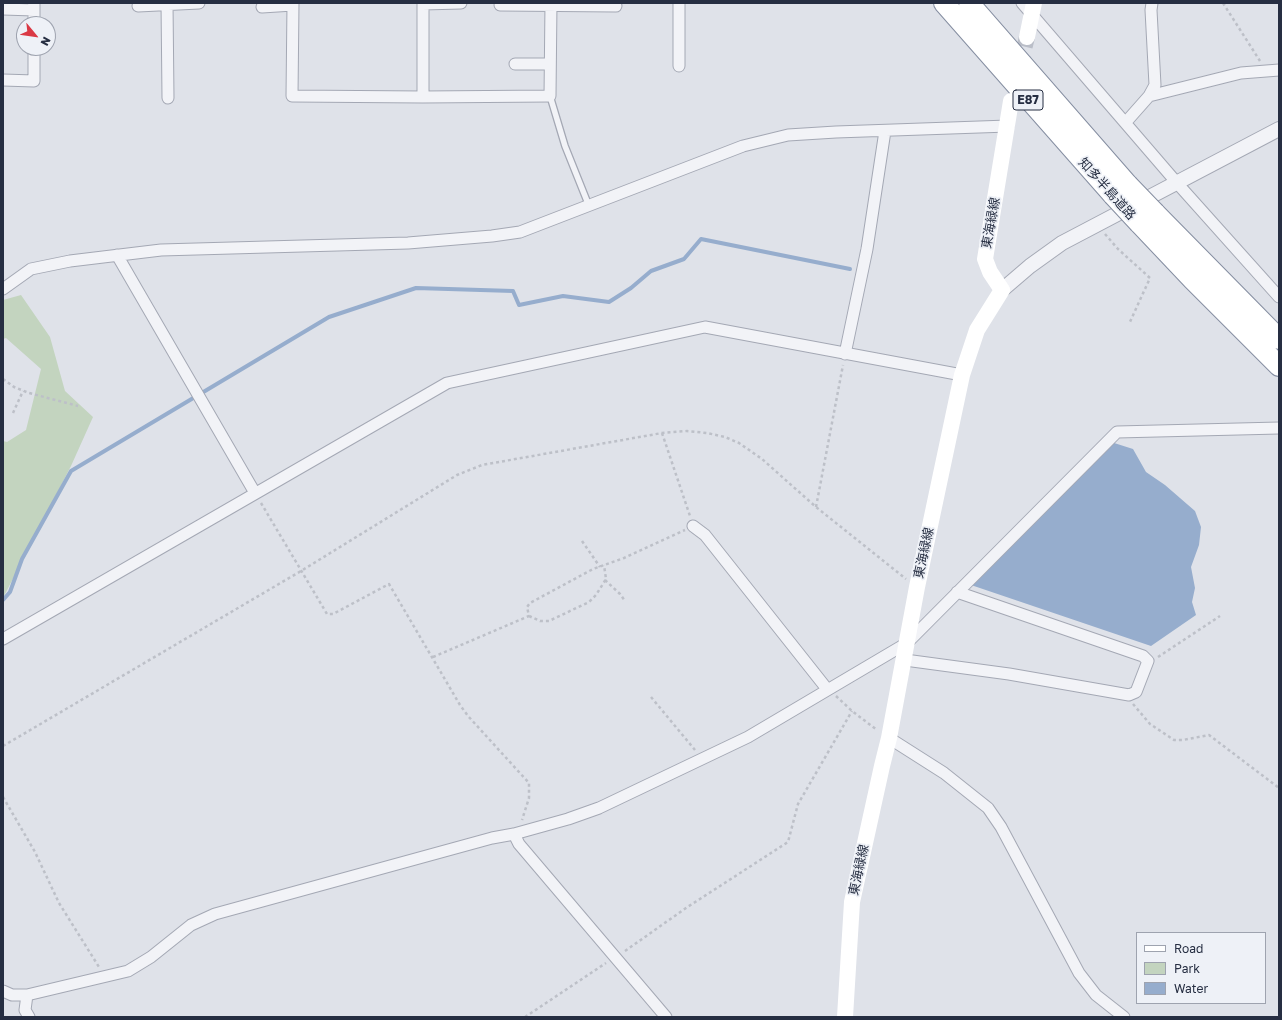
<!DOCTYPE html>
<meta charset="utf-8">
<style>
body{margin:0}
#map{position:relative;width:1282px;height:1020px;overflow:hidden;background:#dfe2e9;font-family:"Golos Text",sans-serif}
canvas{display:block}
.frame{position:absolute;inset:0;border:4px solid #262e42;pointer-events:none}
.legend{position:absolute;left:1136px;top:932px;width:130px;height:72px;box-sizing:border-box;background:#eef1f7;border:1px solid #9ea3af;margin:0;padding:5px 7px;list-style:none;font-size:12px;color:#262e42}
.legend li{display:flex;align-items:center;gap:8px;height:20px}
.legend b{width:20px;border:1px solid #9ea3af}
.north{position:absolute;left:16px;top:16px;width:40px;height:40px;box-sizing:border-box;background:#eef1f7;border:1px solid #9ea3af;border-radius:50%;rotate:119deg;font-size:11px;font-weight:700;line-height:16px;text-align:center;color:#262e42}
.north::after{content:'';display:block;margin:auto;width:14px;height:18px;background:#da3945;clip-path:polygon(50% 0,100% 100%,50% 72%,0 100%)}
</style>
<div id="map">
<canvas width="1282" height="1020"></canvas>
<div class="frame"></div>
<ul class="legend">
<li><b style="height:5px;background:#fff"></b>Road</li>
<li><b style="height:11px;background:#c3d4bf"></b>Park</li>
<li><b style="height:11px;background:#96adcd"></b>Water</li>
</ul>
<div class="north">N</div>
</div>
<script>
const g = document.querySelector('canvas').getContext('2d');
g.lineJoin = 'round';
function paint(path, color) { g.fillStyle = color; g.fill(path, 'evenodd'); }
const shape = rows => new Path2D(rows.map(r => 'M' + r).join(''));
function trace(path, color, width, dash) { g.strokeStyle = color; g.lineWidth = width; g.lineCap = dash ? 'butt' : 'round'; g.setLineDash(dash || []); g.stroke(path); }
function label(font, color, halo, rows, align = 'center') {
  g.font = font + ' "Golos Text","Noto Sans JP",sans-serif'; g.lineWidth = 3.5; g.setLineDash([]); g.textBaseline = 'middle'; g.strokeStyle = halo; g.fillStyle = color; for (const [text, x, y, turn = 0] of rows) {
    g.save(); g.translate(x, y); g.rotate((+turn || 0) * Math.PI / 180); g.textAlign = isNaN(turn) ? turn : align; if (halo) g.strokeText(text, 0, 0); g.fillText(text, 0, 0); g.restore();
  }
}
paint(shape([
 [21,295,50,337,65,391,93,417,71,466,3,598,3,441,7,442,26,430,41,369,6,338,3,339,3,300]
]), '#c3d4bf');
paint(shape([
 [1111,442,1133,449,1146,472,1165,485,1195,511,1201,527,1199,545,1191,567,1195,588,1192,602,1196,615,1151,646,971,585]
]), '#96adcd');
trace(shape([
 [3,600,10,592,22,559,71,471,329,317,416,288,513,291,519,305,563,296,609,302,631,288,651,271,684,259,701,239,850,269]
]), '#96adcd', 4);
trace(shape([
 [1019,70,1027,37]
]), '#babec8', 16, [16, 8]);
const service = shape([
 [550,96,565,146,589,206]
]);
const minor = shape([
 [167,3,168,98],
 [293,3,292,96,423,97,550,96,551,3],
 [423,3,423,97],
 [1022,3,1177,183,1279,297],
 [34,4,34,24],
 [423,4,461,3],
 [500,5,616,6],
 [138,6,199,3],
 [262,7,293,5],
 [3,9,34,10],
 [515,64,550,64],
 [679,66,679,3],
 [3,80,34,81,34,48],
 [1149,96,1241,73,1279,70],
 [1126,122,1149,96,1155,85,1151,10,1152,3],
 [117,255,255,493],
 [3,289,31,269,70,261,161,250,408,243,492,236,520,232,743,146,788,135,836,132,1008,126],
 [845,354,867,249,885,131],
 [693,526,705,535,827,689],
 [3,639,447,383,705,327,962,375],
 [905,660,1009,674,1129,695,1136,692,1148,661,1143,656,957,592],
 [889,738,944,773,988,808,1001,827,1079,973,1096,995,1124,1017],
 [514,834,519,844,666,1017],
 [3,991,12,995,27,995,128,971,151,957,191,925,215,914,492,838,514,834,568,819,599,808,748,737,907,643,1117,432,1279,428],
 [27,995,25,1010,29,1017]
]);
const tertiary = shape([
 [1002,290,1030,266,1062,243,1279,129]
]);
const motorway = shape([
 [944,3,1113,195],
 [969,3,1128,185],
 [1155,213,1279,339],
 [1139,223,1192,279,1279,366]
]);
trace(service, '#a4a8b4', 8);
trace(minor, '#a4a8b4', 13);
trace(tertiary, '#a4a8b4', 16);
trace(motorway, '#858ea1', 22);
trace(shape([
 [1223,3,1260,61],
 [1105,234,1118,249,1150,278,1129,324],
 [3,379,14,387,29,393,78,406],
 [13,413,23,391],
 [662,433,690,516],
 [261,503,327,614,333,614,389,584,460,705,468,716,529,783,529,798,522,820],
 [816,507,843,365],
 [582,541,600,567],
 [605,580,620,594,625,601],
 [529,616,540,621,549,621,589,602,596,595,606,579,604,565],
 [433,657,529,616,527,607,530,603,593,569,624,558,685,530],
 [1158,657,1220,616],
 [836,696,852,711,877,730],
 [651,697,695,750],
 [1133,704,1150,724,1174,740,1183,740,1209,735,1279,788],
 [3,746,301,571,457,475,482,465,662,433,687,431,707,433,725,437,739,443,762,459,816,507,906,579],
 [3,797,35,852,59,903,99,967],
 [625,951,686,908,788,842,798,804,852,711],
 [525,1017,606,963]
]), '#bdc0c8', 2.5, [3, 3]);
trace(service, '#f2f3f7', 5.5);
trace(minor, '#f2f3f7', 11);
trace(tertiary, '#f2f3f7', 14);
trace(shape([
 [1027,37,1034,3],
 [845,1017,852,902,882,766,889,738,917,587,962,375,977,330,1002,290,990,272,985,259,1011,101]
]), '#fff', 16);
trace(motorway, '#fff', 20);
const motorwayBridge = shape([
 [1128,185,1155,213],
 [1113,195,1139,223]
]);
trace(motorwayBridge, '#858ea1', 22, []);
trace(motorwayBridge, '#fff', 20);
for (const [x, y, w] of [
 [1028,100,30]
]) { const box = new Path2D(); box.roundRect(x - w / 2, y - 10, w, 20, 3); g.fillStyle = '#eef1f7'; g.fill(box); trace(box, '#262e42', 1); }
label('bold 12px', '#262e42', null, [
 ["E87",1028,100]
]);
label('13px', '#262e42', '#eef1f7', [
 ["知多半島道路",1107,189,48],
 ["東海緑線",991,223,-80],
 ["東海緑線",924,553,-78],
 ["東海緑線",859,870,-78]
]);
</script>
